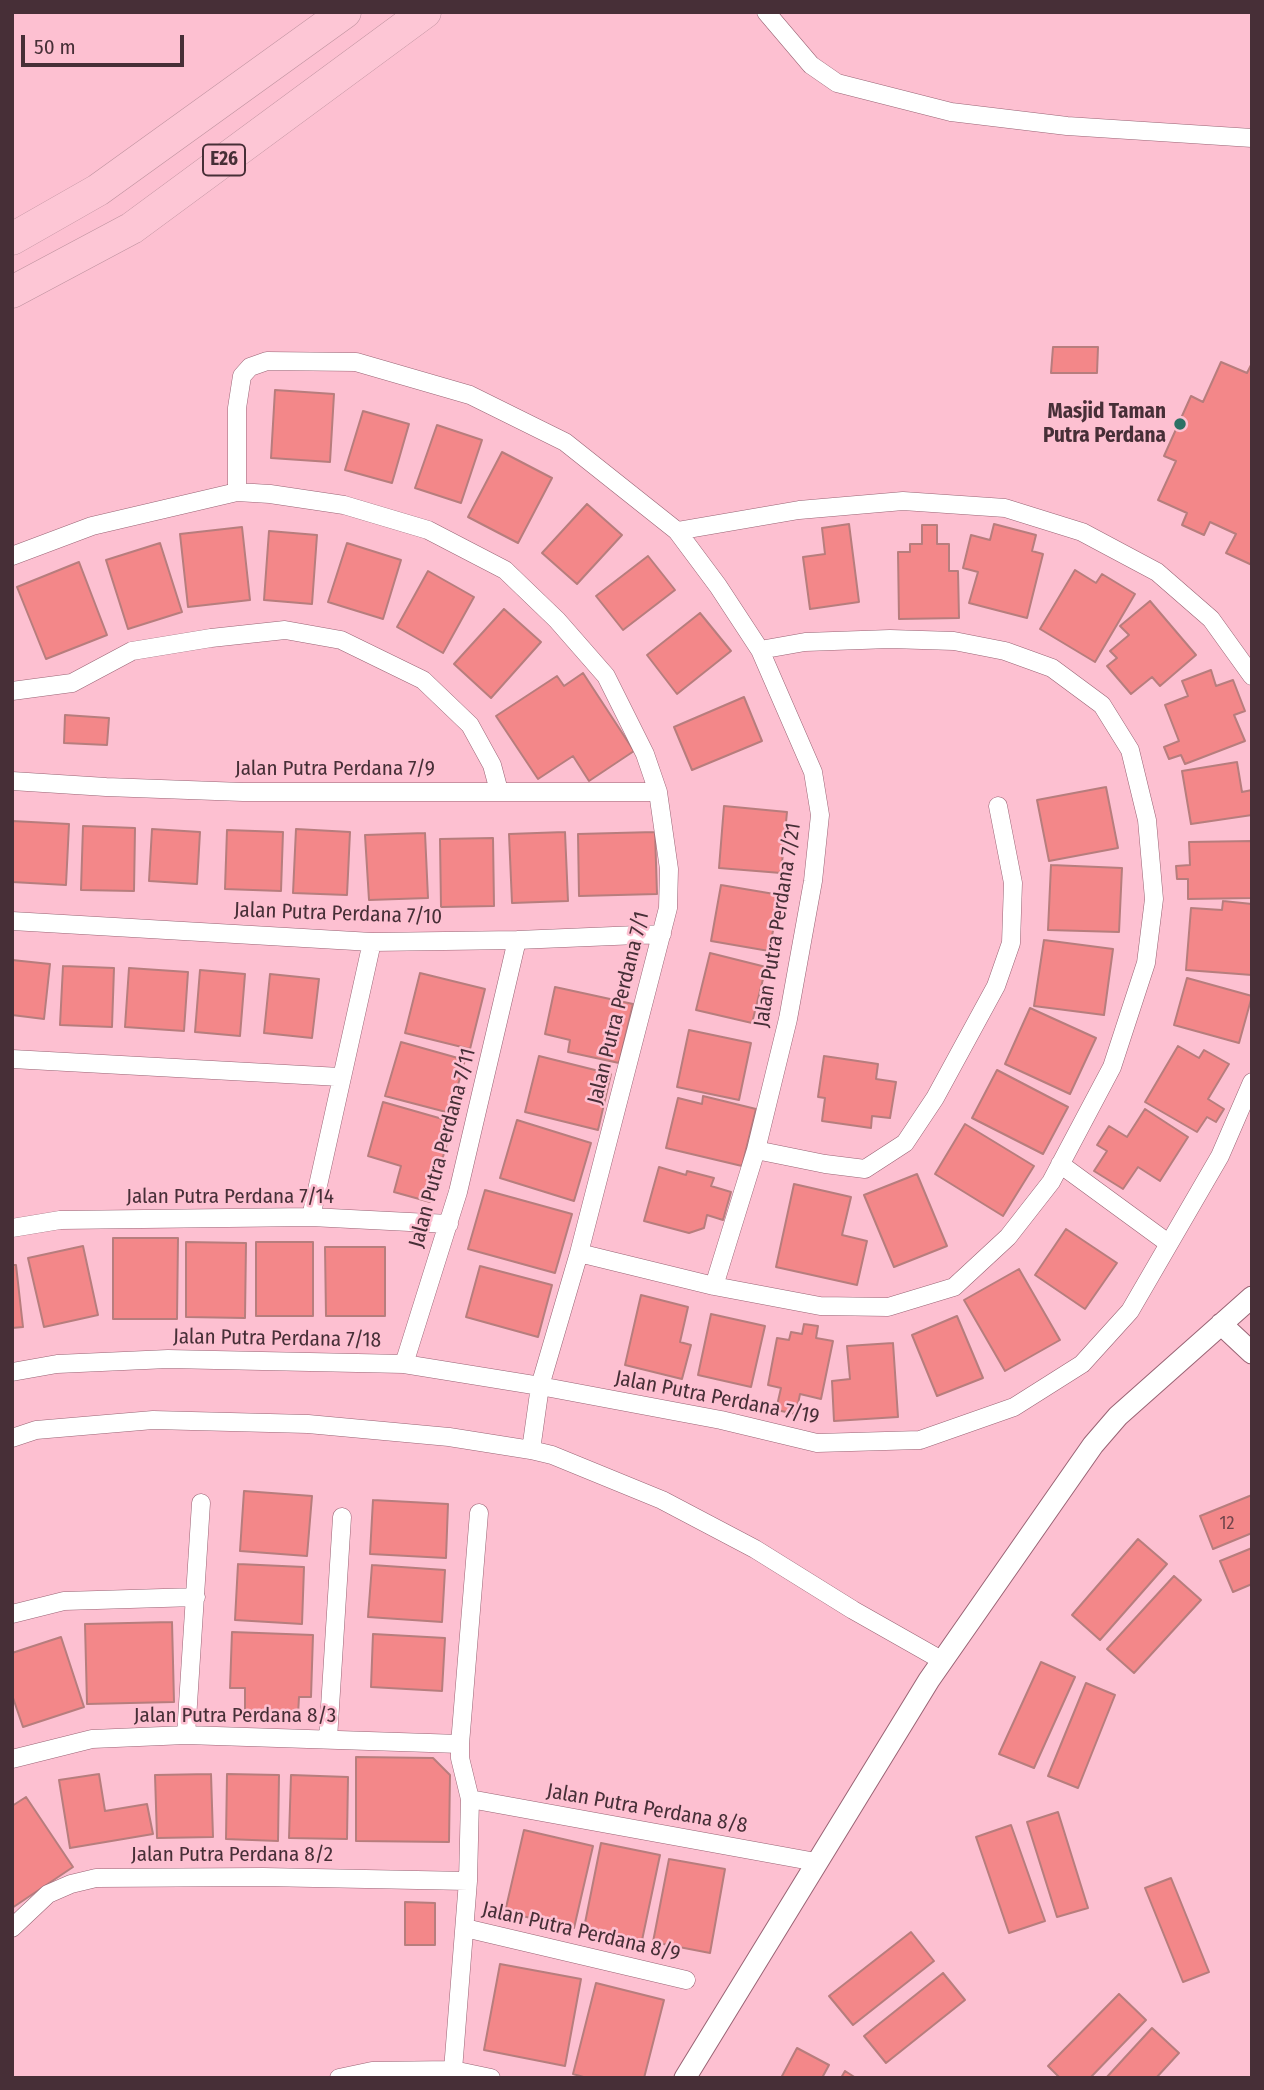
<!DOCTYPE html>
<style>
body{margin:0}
#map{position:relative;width:1264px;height:2090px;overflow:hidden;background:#fdc0d1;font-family:"Fira Sans Condensed",sans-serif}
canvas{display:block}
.frame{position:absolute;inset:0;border:14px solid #472f37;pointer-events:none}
.scale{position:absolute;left:21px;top:35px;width:163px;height:32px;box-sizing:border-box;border:4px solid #472f37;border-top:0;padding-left:9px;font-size:21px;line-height:24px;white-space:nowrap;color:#472f37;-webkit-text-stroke:5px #fdc0d1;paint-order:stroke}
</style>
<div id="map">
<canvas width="1264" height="2090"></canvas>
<div class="frame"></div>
<div class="scale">50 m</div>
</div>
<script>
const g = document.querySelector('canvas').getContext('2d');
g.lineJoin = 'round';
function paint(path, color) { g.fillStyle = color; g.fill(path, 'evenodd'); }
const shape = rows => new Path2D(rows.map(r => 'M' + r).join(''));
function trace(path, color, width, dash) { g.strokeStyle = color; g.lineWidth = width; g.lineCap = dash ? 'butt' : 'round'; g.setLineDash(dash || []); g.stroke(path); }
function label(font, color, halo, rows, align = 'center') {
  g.font = font + ' "Fira Sans Condensed",sans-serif'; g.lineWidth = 5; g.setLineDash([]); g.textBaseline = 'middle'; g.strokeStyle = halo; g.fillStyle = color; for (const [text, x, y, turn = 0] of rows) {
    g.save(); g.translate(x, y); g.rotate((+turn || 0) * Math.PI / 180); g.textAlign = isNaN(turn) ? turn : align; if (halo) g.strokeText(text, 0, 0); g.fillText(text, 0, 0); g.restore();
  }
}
const building = shape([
 [1053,347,1098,347,1097,373,1051,373,1053,347],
 [1221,362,1247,373,1252,363,1252,565,1226,553,1236,534,1210,522,1204,535,1182,525,1187,513,1158,500,1176,461,1164,456,1191,396,1203,402,1221,362],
 [275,390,334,394,330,462,271,458,275,390],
 [363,411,409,424,392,483,345,470,363,411],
 [437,425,482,440,461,503,415,488,437,425],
 [502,452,552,478,518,543,468,517,502,452],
 [587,504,622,535,577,584,542,553,587,504],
 [849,524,859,602,810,609,803,557,825,554,822,528,849,524],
 [994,524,1036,535,1032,551,1043,554,1027,618,969,603,978,572,963,568,971,535,990,540,994,524],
 [922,525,937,525,937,544,949,544,949,571,958,571,959,618,899,619,898,552,910,552,910,544,922,544,922,525],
 [242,527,250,600,188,607,180,534,242,527],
 [269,531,317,535,312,604,264,600,269,531],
 [160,543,182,612,128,629,106,560,160,543],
 [347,543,401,560,383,619,328,602,347,543],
 [648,556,675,590,623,630,596,596,648,556],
 [79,562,107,635,46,659,17,587,79,562],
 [1075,570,1096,583,1102,574,1135,594,1095,662,1040,629,1075,570],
 [428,571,474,597,443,653,397,627,428,571],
 [1150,601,1196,655,1160,686,1152,677,1131,694,1107,666,1117,658,1110,651,1129,635,1120,626,1150,601],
 [504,609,541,642,491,698,454,664,504,609],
 [700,613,731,651,677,694,647,655,700,613],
 [1211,670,1216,686,1233,680,1245,711,1234,715,1245,741,1185,764,1181,755,1169,759,1164,747,1179,741,1165,705,1188,696,1182,681,1211,670],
 [583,673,634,751,589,781,573,756,538,779,496,716,557,676,564,686,583,673],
 [744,697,762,741,692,770,674,727,744,697],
 [65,715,109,718,107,745,64,743,65,715],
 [1237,762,1242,792,1252,790,1252,815,1191,824,1182,771,1237,762],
 [1106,787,1118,848,1049,861,1037,800,1106,787],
 [724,806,787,812,781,873,719,868,724,806],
 [12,821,69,824,66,885,12,882,12,821],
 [83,826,135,828,134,891,81,890,83,826],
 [152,829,200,832,197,884,149,881,152,829],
 [296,829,350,832,347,895,293,893,296,829],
 [227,830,283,832,281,891,225,889,227,830],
 [565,832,568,901,512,903,509,834,565,832],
 [655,832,657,894,579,896,578,834,655,832],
 [425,833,428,898,369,900,365,835,425,833],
 [493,838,494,906,441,907,440,839,493,838],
 [1252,841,1252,898,1188,899,1188,879,1177,879,1176,866,1190,865,1189,842,1252,841],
 [1051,865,1122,868,1119,932,1048,930,1051,865],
 [721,885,780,895,769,951,711,941,721,885],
 [1223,901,1252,904,1252,975,1186,970,1191,908,1222,910,1223,901],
 [1044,940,1113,949,1104,1015,1034,1006,1044,940],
 [710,953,766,967,752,1023,696,1010,710,953],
 [12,960,50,964,44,1019,12,1015,12,960],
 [63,966,114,968,112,1027,60,1025,63,966],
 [129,968,188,972,184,1031,125,1027,129,968],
 [200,970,245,974,240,1036,195,1032,200,970],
 [420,973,485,989,470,1049,405,1033,420,973],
 [270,974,319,979,312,1038,264,1033,270,974],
 [1187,978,1252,996,1239,1043,1174,1025,1187,978],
 [555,987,633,1004,619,1063,568,1052,570,1040,545,1034,555,987],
 [1030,1008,1096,1038,1070,1094,1005,1064,1030,1008],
 [689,1030,751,1043,739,1100,677,1087,689,1030],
 [401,1042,465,1060,450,1113,385,1096,401,1042],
 [1178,1046,1199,1058,1204,1050,1229,1064,1208,1099,1224,1109,1216,1122,1207,1117,1197,1132,1145,1102,1178,1046],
 [539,1056,611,1074,598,1130,525,1112,539,1056],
 [824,1056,878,1064,876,1079,896,1082,890,1118,872,1116,871,1128,822,1121,825,1098,818,1097,824,1056],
 [997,1070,1068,1107,1043,1154,972,1118,997,1070],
 [703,1096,756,1109,742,1166,666,1148,678,1098,702,1104,703,1096],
 [383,1102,453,1122,430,1202,394,1192,401,1166,368,1156,383,1102],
 [1145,1109,1188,1137,1160,1181,1138,1167,1123,1189,1094,1171,1107,1151,1097,1145,1109,1126,1127,1137,1145,1109],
 [517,1120,591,1143,574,1201,500,1178,517,1120],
 [965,1124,1034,1166,1003,1216,935,1174,965,1124],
 [659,1167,686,1175,687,1171,714,1178,711,1186,731,1192,723,1220,707,1215,704,1228,689,1233,644,1221,659,1167],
 [917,1174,947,1246,894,1267,864,1195,917,1174],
 [794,1184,851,1197,842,1235,867,1241,857,1285,776,1267,794,1184],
 [485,1190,572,1214,555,1273,468,1249,485,1190],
 [1066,1229,1117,1263,1085,1309,1035,1275,1066,1229],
 [113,1238,178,1238,177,1319,113,1319,113,1238],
 [186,1242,246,1243,245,1318,186,1317,186,1242],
 [256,1242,313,1242,313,1316,256,1316,256,1242],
 [83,1246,98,1315,44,1327,28,1258,83,1246],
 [325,1247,385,1247,385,1316,326,1316,325,1247],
 [12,1265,16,1265,23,1327,12,1328,12,1265],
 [480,1266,552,1285,538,1337,466,1317,480,1266],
 [1019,1269,1060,1340,1005,1371,964,1300,1019,1269],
 [641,1295,688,1307,680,1342,691,1345,682,1379,625,1365,641,1295],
 [711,1314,765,1326,751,1387,698,1375,711,1314],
 [957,1316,983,1378,937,1396,912,1335,957,1316],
 [804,1324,818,1326,816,1338,833,1341,821,1399,800,1394,796,1414,776,1410,781,1388,768,1385,777,1338,789,1340,791,1332,802,1334,804,1324],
 [893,1343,898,1417,834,1421,832,1381,850,1379,847,1346,893,1343],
 [244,1491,312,1496,307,1556,240,1551,244,1491],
 [1252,1495,1252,1533,1213,1549,1200,1516,1252,1495],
 [373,1500,448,1504,446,1558,370,1554,373,1500],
 [1138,1539,1167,1564,1100,1640,1072,1615,1138,1539],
 [1252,1548,1252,1584,1233,1592,1220,1561,1252,1548],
 [238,1564,304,1567,302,1624,235,1620,238,1564],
 [372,1565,445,1570,442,1622,368,1617,372,1565],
 [1174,1576,1201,1600,1134,1673,1107,1649,1174,1576],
 [172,1622,174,1702,87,1704,85,1624,172,1622],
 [232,1632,313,1635,311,1697,299,1697,298,1715,245,1713,245,1688,230,1688,232,1632],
 [373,1634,445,1638,442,1691,371,1687,373,1634],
 [61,1637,84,1707,23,1727,12,1695,12,1653,61,1637],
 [1041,1662,1075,1677,1034,1768,999,1754,1041,1662],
 [1086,1683,1115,1695,1078,1788,1048,1776,1086,1683],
 [356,1757,433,1758,450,1775,449,1842,356,1841,356,1757],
 [99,1774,105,1811,147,1804,153,1834,70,1848,59,1780,99,1774],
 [211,1774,213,1837,157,1838,155,1775,211,1774],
 [227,1774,279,1775,278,1841,226,1839,227,1774],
 [291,1775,348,1777,347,1839,289,1838,291,1775],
 [26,1797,73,1867,12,1908,12,1806,26,1797],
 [1058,1812,1088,1908,1057,1917,1027,1822,1058,1812],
 [1011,1825,1045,1921,1009,1933,976,1837,1011,1825],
 [524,1830,593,1846,574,1928,505,1912,524,1830],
 [601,1843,660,1855,641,1945,583,1933,601,1843],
 [669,1859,725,1869,710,1953,653,1942,669,1859],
 [1171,1878,1209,1972,1183,1982,1145,1888,1171,1878],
 [405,1902,435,1903,435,1945,405,1945,405,1902],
 [911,1932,934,1961,853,2025,829,1996,911,1932],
 [500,1964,581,1979,565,2066,484,2050,500,1964],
 [943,1973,965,2000,886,2063,864,2036,943,1973],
 [596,1983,664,2000,644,2078,587,2078,573,2074,596,1983],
 [1119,1994,1146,2020,1090,2078,1060,2078,1048,2066,1119,1994],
 [1152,2028,1179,2053,1156,2078,1106,2078,1152,2028],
 [797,2048,829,2065,822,2078,781,2078,797,2048],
 [845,2071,856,2078,841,2078,845,2071]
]);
paint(building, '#f38789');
trace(building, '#b77d7d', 2);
const minor = shape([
 [766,12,811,65,837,83,951,112,1067,126,1252,138],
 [237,492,237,408,242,376,250,367,267,361,356,362,470,395,565,442,677,531,718,586,760,650,813,772,820,815,813,881,788,1019,756,1150,714,1286],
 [677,531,799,510,903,501,1005,508,1082,532,1157,572,1211,619,1252,676],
 [12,556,92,526,237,492,270,494,344,505,428,530,505,570,557,620,606,676,645,754,658,792,669,869,668,908,579,1253,540,1386,531,1450],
 [12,691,72,683,132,651,211,638,285,630,341,640,423,680,470,725,492,765,499,791],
 [12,781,106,787,243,792,658,792],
 [12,921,372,942,517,940,662,934],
 [12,1059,340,1077],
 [756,1150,825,1164,865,1169,905,1143,935,1098,996,986,1011,943,1013,883,998,806],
 [1060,1164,1168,1243],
 [311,1217,372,942],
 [12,1228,60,1220,311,1217,449,1224],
 [579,1253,714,1286,820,1306,888,1307,954,1287,1008,1237,1051,1182,1112,1067,1146,963,1154,899,1147,820,1130,750,1102,705,1052,668,1005,651,954,641,890,639,805,642,760,650],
 [404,1364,458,1192,517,940],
 [12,1372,57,1364,168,1359,404,1364,540,1386,721,1420,817,1443,920,1440,1014,1407,1082,1364,1130,1311,1220,1156,1252,1082],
 [12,1438,36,1430,153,1420,308,1424,449,1437,531,1450,552,1455,662,1500,755,1549,853,1610,943,1661],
 [12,1614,64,1601,196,1597],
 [186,1735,201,1503],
 [328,1739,342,1517],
 [12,1759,92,1739,186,1735,460,1744],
 [470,1799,816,1862],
 [12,1928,48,1894,71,1884,96,1878,263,1877,468,1881],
 [465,1928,686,1980],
 [453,2070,468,1881,470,1799,460,1758,460,1744,479,1513],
 [339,2078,372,2071,453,2070,491,2078]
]);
const tertiary = shape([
 [1221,1324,1252,1353],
 [685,2078,929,1680,1093,1445,1118,1416,1252,1297]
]);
const motorway = shape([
 [12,239,98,190,345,12],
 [12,292,132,228,425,12]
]);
trace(minor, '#996374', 19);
trace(tertiary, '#996374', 23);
trace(motorway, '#bd919e', 33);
trace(minor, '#fff', 18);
trace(tertiary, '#fff', 21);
trace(motorway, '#fdc6d5', 32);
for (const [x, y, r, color] of [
 [1180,424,7,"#2c7165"]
]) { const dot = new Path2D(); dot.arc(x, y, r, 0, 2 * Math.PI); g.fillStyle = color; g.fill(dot); trace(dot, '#fdc0d1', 2.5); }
label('18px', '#72454c', null, [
 ["12",1227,1524]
]);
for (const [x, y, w] of [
 [224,160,42]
]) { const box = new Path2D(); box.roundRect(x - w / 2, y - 15.5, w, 31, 5); g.fillStyle = '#fdc0d1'; g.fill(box); trace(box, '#472f37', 2); }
label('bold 19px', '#472f37', null, [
 ["E26",224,160]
]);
label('bold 21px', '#472f37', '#fdc0d1', [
 ["Masjid Taman",1166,412],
 ["Putra Perdana",1166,436]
], 'right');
label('21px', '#472f37', '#fdc0d1', [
 ["Jalan Putra Perdana 7/9",335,769],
 ["Jalan Putra Perdana 7/10",338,914,2],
 ["Jalan Putra Perdana 7/21",778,925,-81],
 ["Jalan Putra Perdana 7/1",619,1008,-76],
 ["Jalan Putra Perdana 7/11",443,1148,-75],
 ["Jalan Putra Perdana 7/14",230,1197],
 ["Jalan Putra Perdana 7/18",277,1339,1],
 ["Jalan Putra Perdana 7/19",717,1398,11],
 ["Jalan Putra Perdana 8/3",235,1716],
 ["Jalan Putra Perdana 8/8",647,1809,10],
 ["Jalan Putra Perdana 8/2",232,1855],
 ["Jalan Putra Perdana 8/9",581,1932,13]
]);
</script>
